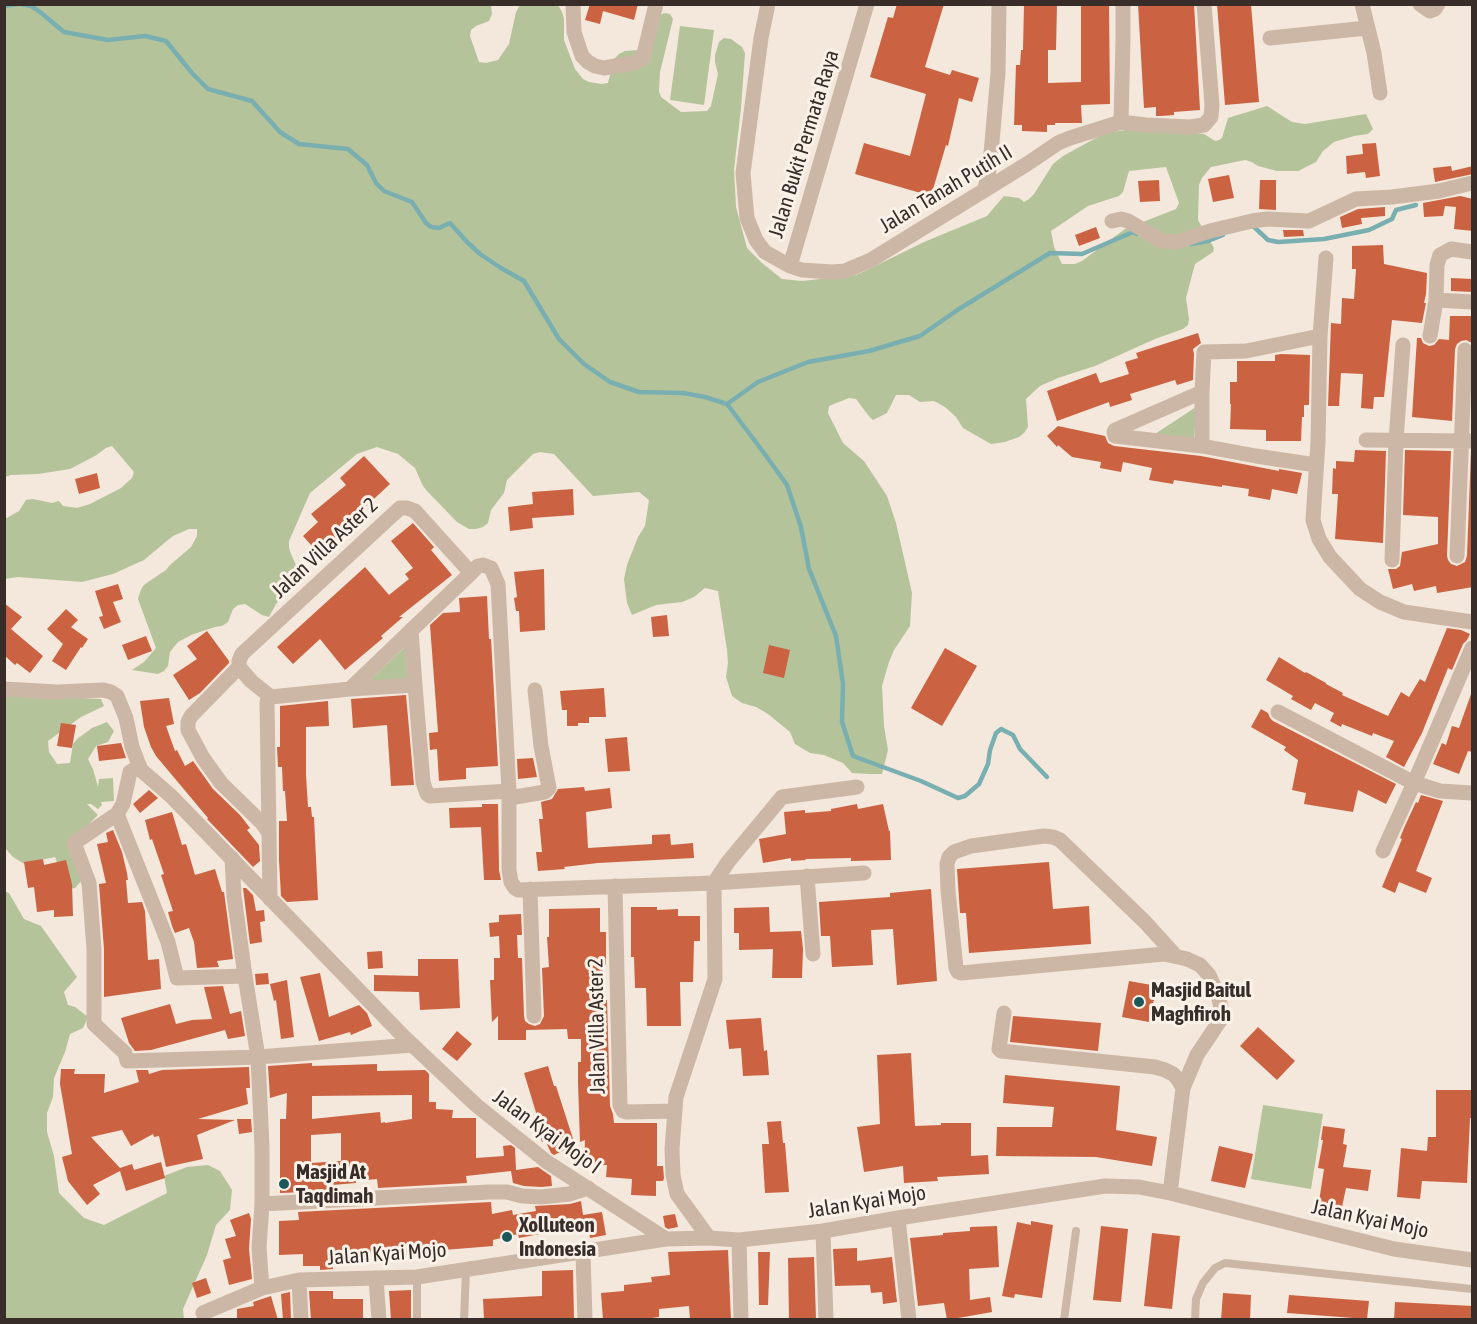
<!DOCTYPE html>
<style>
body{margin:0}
#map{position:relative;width:1477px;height:1324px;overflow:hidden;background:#f3e8db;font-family:"Asap Condensed",sans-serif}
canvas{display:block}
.frame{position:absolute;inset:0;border:6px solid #382d28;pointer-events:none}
</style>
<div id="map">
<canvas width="1477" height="1324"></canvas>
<div class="frame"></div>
</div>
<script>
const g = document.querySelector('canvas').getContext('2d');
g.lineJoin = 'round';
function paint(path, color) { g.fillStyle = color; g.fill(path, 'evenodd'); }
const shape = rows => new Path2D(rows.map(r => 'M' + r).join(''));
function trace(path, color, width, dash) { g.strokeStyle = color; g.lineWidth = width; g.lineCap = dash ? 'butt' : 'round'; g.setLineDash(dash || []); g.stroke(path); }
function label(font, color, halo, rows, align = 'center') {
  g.font = font + ' "Asap Condensed",sans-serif'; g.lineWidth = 6; g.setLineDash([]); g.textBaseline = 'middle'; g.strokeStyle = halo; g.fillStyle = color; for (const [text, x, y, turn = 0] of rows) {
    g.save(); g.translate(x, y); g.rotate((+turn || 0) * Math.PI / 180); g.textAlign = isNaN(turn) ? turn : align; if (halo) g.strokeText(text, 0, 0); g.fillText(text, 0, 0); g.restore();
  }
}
paint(shape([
 [5,5,491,5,492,14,489,21,476,26,471,30,470,36,479,62,486,63,498,60,509,44,516,12,520,5,558,5,562,12,564,19,564,40,575,69,583,79,589,82,602,84,608,83,614,59,619,54,625,51,651,49,659,16,664,13,670,14,673,19,660,72,659,91,661,97,681,112,707,111,711,106,718,74,715,62,715,55,719,42,724,38,731,39,742,47,745,53,741,108,734,170,736,207,747,248,762,263,782,279,802,281,856,275,863,272,924,242,987,216,1004,196,1019,198,1024,202,1029,199,1034,194,1053,164,1063,156,1105,133,1132,129,1166,129,1204,134,1215,141,1219,140,1222,138,1228,118,1267,106,1292,122,1305,124,1366,114,1373,129,1368,134,1354,136,1334,142,1323,151,1316,162,1298,171,1277,171,1258,166,1252,162,1245,160,1211,167,1202,178,1199,185,1198,220,1214,248,1213,252,1195,264,1186,298,1189,319,1188,325,1183,329,1155,339,1095,366,1058,378,1040,386,1026,399,1028,427,1024,433,1019,437,1005,442,991,444,963,428,956,417,945,407,934,401,920,402,909,395,896,395,887,413,873,420,868,415,856,399,849,398,829,406,828,413,843,443,864,461,887,496,896,523,912,593,910,626,894,650,889,662,882,686,884,726,888,750,882,774,869,774,852,773,843,763,824,755,810,753,795,744,790,732,768,714,756,707,742,703,732,696,726,677,728,663,727,650,718,591,705,588,694,597,682,602,656,605,632,615,627,603,624,579,627,565,638,537,645,526,649,500,639,492,593,496,554,454,540,452,533,454,507,480,504,493,491,510,488,523,483,527,476,529,469,529,457,522,427,491,423,486,415,468,398,454,377,447,357,454,310,493,289,541,289,548,291,554,299,572,296,579,276,604,269,617,262,615,245,604,238,605,233,609,228,622,222,626,215,627,191,635,178,642,170,652,168,666,164,671,158,674,132,670,144,662,156,648,138,599,140,592,143,586,148,582,166,570,170,565,191,547,197,536,197,529,189,529,173,536,168,540,144,560,113,574,82,582,18,577,5,579,5,519,19,511,26,500,33,499,52,503,59,501,63,506,77,508,90,504,121,488,132,478,134,472,112,446,106,448,95,456,70,469,38,474,11,475,5,477],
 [1166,167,1179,203,1176,209,1125,229,1082,261,1075,264,1062,264,1054,247,1051,231,1088,206,1119,196,1123,192,1129,171],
 [680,26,714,30,704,105,670,100],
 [1196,407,1194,441,1155,434],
 [407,645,407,681,369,681],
 [4,694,101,699,104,706,81,717,48,741,49,752,57,764,70,763,73,744,77,739,92,728,107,722,114,731,108,742,96,746,88,759,93,769,98,787,99,779,113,778,114,801,101,802,102,805,98,809,91,804,87,804,98,815,69,844,83,879,75,888,68,889,55,857,40,860,26,865,13,857,5,848],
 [4,891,9,893,24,919,41,926,77,977,64,992,68,1005,75,1007,88,1017,83,1028,70,1034,65,1052,54,1078,53,1097,47,1113,47,1132,54,1156,59,1193,84,1218,104,1225,167,1193,164,1176,187,1167,208,1165,220,1171,232,1190,230,1210,216,1225,207,1255,183,1309,184,1319,5,1319],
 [1263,1105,1323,1114,1311,1189,1251,1179]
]), '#b5c39a');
trace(shape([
 [21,4,31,6,40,12,64,32,108,40,145,36,166,41,192,73,208,89,252,101,280,132,299,144,348,149,367,165,376,183,384,191,412,202,426,223,431,227,439,228,450,223,467,242,480,254,501,268,524,281,559,339,584,364,610,382,639,392,683,393,705,397,727,404,764,453,787,485,801,527,809,569,836,636,843,684,842,722,853,756,921,781,958,798,965,796,979,784,988,764,990,750,996,733,1001,729,1013,735,1020,749,1047,777],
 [4,6,18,4],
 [1251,226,1253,226,1268,240,1278,242,1324,239,1369,230,1392,219,1396,210,1416,205],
 [1191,244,1208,241,1223,235],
 [727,404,758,382,808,362,869,351,920,336,959,309,1050,253,1082,254,1133,232,1137,234]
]), '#79afb1', 4.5);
paint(shape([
 [590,4,638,4,634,20,603,11,600,24,585,20],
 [897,4,944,4,925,67,950,75,952,70,979,78,972,102,959,98,948,146,946,145,931,196,855,174,864,143,910,156,926,94,870,77,888,17,893,18],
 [1024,4,1057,4,1056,50,1048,50,1048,83,1081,82,1081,4,1109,4,1110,104,1081,105,1082,123,1055,123,1055,125,1047,125,1047,132,1022,131,1022,125,1014,125,1016,65,1020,65,1021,50,1023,50],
 [1138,4,1194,4,1200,110,1174,112,1174,115,1161,116,1156,116,1156,107,1144,108],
 [1217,4,1251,4,1259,102,1225,105],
 [1376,143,1380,176,1366,178,1365,172,1347,174,1346,156,1363,154,1362,144],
 [1451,166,1452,171,1473,166,1473,174,1435,182,1433,168],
 [1229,175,1234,198,1213,202,1208,179],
 [1159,180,1160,201,1140,202,1138,181],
 [1260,180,1276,180,1276,210,1259,209],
 [1460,196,1473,199,1473,231,1454,229,1456,207,1445,206,1443,216,1424,217,1423,203],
 [1385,207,1385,216,1361,218,1362,224,1342,228,1340,217,1358,209],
 [1096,227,1100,238,1079,246,1075,235],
 [1283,230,1303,230,1304,236,1284,237],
 [1383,245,1384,264,1427,273,1426,294,1424,303,1426,303,1422,323,1392,320,1384,397,1374,397,1373,409,1361,408,1363,374,1341,373,1339,406,1328,406,1331,323,1341,324,1342,298,1354,299,1356,269,1352,269,1352,246],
 [1451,278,1473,279,1473,292,1451,291],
 [1450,316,1473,316,1472,343,1466,340,1461,341,1457,344,1455,349,1452,421,1412,417,1417,338,1421,338,1423,343,1429,346,1434,345,1439,339,1449,340],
 [1198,333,1201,343,1193,349,1194,354,1193,380,1177,385,1175,380,1130,394,1132,400,1110,407,1109,402,1057,421,1047,391,1096,373,1100,383,1129,374,1125,362,1138,358,1136,353],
 [1281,354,1310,355,1309,405,1304,405,1304,417,1302,417,1301,441,1266,441,1266,430,1230,429,1231,404,1230,404,1230,382,1237,382,1237,361,1275,361,1275,355],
 [1058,426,1105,436,1108,443,1114,446,1201,456,1279,471,1279,469,1302,473,1297,494,1272,489,1270,500,1248,496,1249,489,1222,485,1222,487,1174,480,1173,484,1149,480,1152,468,1123,462,1121,472,1100,468,1101,462,1072,457,1058,445,1057,447,1047,436],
 [1355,450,1386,451,1383,543,1335,539,1338,494,1332,494,1333,468,1336,469,1336,461,1354,462],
 [1405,450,1451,451,1447,556,1448,560,1451,564,1457,566,1465,562,1467,556,1471,451,1473,451,1473,587,1437,593,1436,586,1414,591,1412,584,1393,589,1388,569,1396,569,1400,566,1402,552,1438,544,1438,517,1403,515],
 [364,456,390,484,363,509,366,512,318,553,303,536,318,522,311,514,346,485,340,478],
 [97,473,100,488,79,494,75,479],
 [573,489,574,515,532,518,533,528,510,531,508,507,533,504,532,492],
 [413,523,434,547,431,550,452,575,399,617,403,617,381,636,383,638,345,670,320,639,293,664,277,647,365,567,389,595,409,579,405,574,413,568,391,541],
 [544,569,545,630,520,632,519,611,516,611,514,598,517,597,514,572],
 [118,584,123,599,113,602,121,622,104,629,99,617,103,616,95,591],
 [487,596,489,639,491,639,498,766,466,768,466,779,439,781,437,749,430,750,429,733,438,732,430,625,443,613,460,612,459,598],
 [4,603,22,617,11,629,43,656,30,673,17,663,15,665,4,655],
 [66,609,78,620,71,627,88,639,82,648,81,647,66,670,52,661,63,644,47,629],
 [667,615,669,636,653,637,651,617],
 [1447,628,1461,630,1470,634,1467,640,1463,644,1452,670,1448,668,1422,733,1404,767,1386,757,1394,741,1373,733,1372,736,1342,724,1341,727,1330,721,1334,713,1315,703,1311,710,1291,699,1293,696,1266,680,1279,657,1305,673,1306,672,1326,683,1326,684,1343,693,1342,695,1388,716,1401,692,1409,697,1420,679,1425,682],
 [207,631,229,661,229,663,200,693,189,700,173,675,197,659,187,646],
 [146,636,152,651,128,660,122,645],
 [769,645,790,650,784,678,763,673],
 [945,648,977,666,942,726,911,708],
 [604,688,606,717,589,717,589,723,578,723,578,726,567,726,567,710,562,710,560,691],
 [1471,694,1473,695,1473,752,1468,751,1459,774,1433,764,1442,743,1446,745,1452,726,1459,728],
 [406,695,414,785,391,786,387,725,353,728,351,699],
 [169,698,174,724,166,726,175,751,177,750,185,766,193,761,213,789,240,815,250,828,247,830,259,845,260,861,253,867,207,819,208,818,156,756,151,747,144,727,140,701],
 [328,701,329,726,306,727,306,775,308,807,311,807,312,817,314,817,318,900,287,902,281,896,279,860,279,821,287,821,285,791,283,791,282,767,278,767,277,747,280,747,280,706],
 [1261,709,1268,713,1270,718,1273,721,1396,784,1386,804,1358,790,1353,812,1304,804,1306,793,1292,790,1298,760,1284,750,1286,747,1251,727],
 [61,723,76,725,72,748,57,746],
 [627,737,630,771,608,772,605,739],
 [121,743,126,758,99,761,97,746],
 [533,758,537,777,518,779,517,759],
 [584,787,585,791,610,788,612,808,586,812,588,848,652,844,652,835,670,834,671,845,693,843,694,858,598,863,564,867,565,869,538,871,536,852,542,852,539,819,543,819,541,802,552,799,558,789],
 [149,790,158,798,140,813,133,804],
 [1421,795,1443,801,1416,871,1432,878,1426,893,1399,882,1395,893,1382,887,1402,839,1400,838,1404,828,1416,802,1418,803],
 [482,804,498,804,499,870,501,880,484,880,481,827,450,828,449,808,482,807],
 [857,804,858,809,883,804,889,831,890,831,891,860,851,861,851,858,805,859,806,860,791,861,791,858,763,863,759,839,786,834,784,812,805,810,805,813,831,811,831,809],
 [172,812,182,845,186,844,195,875,215,869,222,892,224,892,233,959,217,961,219,967,197,968,194,942,189,928,175,933,172,926,168,912,173,911,161,875,164,874,152,839,150,840,145,820],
 [113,830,122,852,127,873,128,880,126,880,128,903,142,902,145,911,148,960,159,959,161,989,104,997,104,949,99,884,106,883,97,844,108,842,106,833],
 [43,859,44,865,66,860,72,884,73,916,54,917,54,910,37,912,34,887,28,888,24,862],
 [1049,862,1053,909,1089,906,1091,944,969,953,966,913,960,913,957,869],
 [243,888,246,888,253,895,256,911,264,910,265,921,260,922,262,942,250,944],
 [931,889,937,981,897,985,893,929,871,930,873,965,832,967,830,936,821,936,819,902,890,897,890,893],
 [631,907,657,907,657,910,678,909,678,916,700,916,700,941,694,941,693,982,680,982,681,1026,647,1026,646,988,635,988,634,957,631,957],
 [769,907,770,932,801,931,803,949,802,978,772,978,773,949,739,950,739,933,734,933,734,908],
 [600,908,600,932,606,932,606,965,603,965,602,1000,607,1000,610,1106,613,1114,614,1123,657,1123,657,1166,663,1166,664,1178,663,1181,656,1181,656,1196,631,1195,632,1179,606,1177,607,1165,584,1165,585,1140,580,1142,578,1083,578,1062,581,1062,581,1039,568,1039,567,1029,526,1030,526,1040,498,1040,498,1016,492,1022,490,980,494,980,494,958,500,958,499,936,490,937,489,923,499,922,499,915,521,914,522,935,517,935,518,958,522,958,524,1016,525,1021,529,1024,535,1026,540,1024,544,1016,542,968,549,967,547,937,549,937,549,909],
 [382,951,383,968,368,969,367,952],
 [418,959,458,959,460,1008,420,1010,419,992,374,991,374,975,418,976],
 [268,973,269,984,256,985,255,974],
 [320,973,329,1017,359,1005,367,1013,372,1026,351,1035,350,1032,319,1041,300,977],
 [287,980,294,1037,281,1039,276,1000,274,1001,270,984],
 [1129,981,1157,986,1149,1022,1122,1017],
 [223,986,230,1014,241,1011,245,1036,228,1039,225,1030,151,1050,135,1051,129,1043,121,1018,170,1004,176,1024,192,1020,212,1019,204,987],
 [1013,1016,1101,1023,1098,1051,1010,1042],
 [761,1018,764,1051,767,1050,769,1075,743,1076,741,1048,729,1049,726,1020],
 [1258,1027,1295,1061,1277,1080,1240,1046],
 [457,1031,472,1044,457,1061,442,1049],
 [911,1053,915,1126,941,1125,941,1123,971,1123,971,1156,988,1155,989,1174,937,1177,938,1181,904,1183,903,1166,864,1172,857,1127,880,1124,877,1055],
 [312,1063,312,1066,377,1064,377,1071,425,1070,429,1074,429,1102,436,1102,436,1109,453,1110,452,1118,476,1118,476,1158,504,1156,503,1146,511,1145,515,1148,516,1170,538,1167,551,1176,552,1186,541,1187,524,1186,513,1183,511,1171,466,1176,467,1183,378,1188,377,1179,356,1181,356,1183,332,1185,332,1191,280,1193,280,1119,286,1119,287,1093,270,1098,268,1066],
 [412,1095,412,1119,385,1123,385,1122,381,1123,380,1112,312,1119,312,1096],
 [341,1133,341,1161,311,1163,311,1135],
 [548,1066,554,1086,556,1086,575,1145,554,1155,551,1153,545,1140,542,1142,534,1120,538,1119,524,1073],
 [249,1067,250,1088,246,1088,248,1104,198,1119,235,1120,197,1135,203,1159,166,1167,159,1136,154,1137,153,1134,131,1146,122,1130,91,1137,120,1168,132,1164,134,1170,161,1162,165,1178,126,1191,120,1171,93,1185,100,1194,87,1205,68,1181,62,1157,72,1154,60,1084,61,1069,75,1069,74,1074,105,1074,104,1093,139,1082,136,1070,148,1070,149,1074,162,1070],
 [1005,1075,1120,1086,1116,1130,1157,1137,1152,1166,1096,1157,996,1156,997,1127,1052,1127,1054,1107,1003,1103],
 [1436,1090,1473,1090,1473,1118,1470,1118,1467,1183,1422,1181,1420,1199,1397,1197,1401,1148,1427,1151,1428,1137,1436,1137],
 [237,1119,251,1119,252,1132,239,1134],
 [781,1121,783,1143,785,1143,789,1192,765,1193,762,1144,769,1144,767,1122],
 [1323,1126,1345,1129,1343,1144,1347,1145,1343,1167,1371,1170,1368,1191,1346,1188,1341,1212,1318,1208,1324,1169,1318,1168,1323,1140,1321,1140],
 [1219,1146,1253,1154,1245,1188,1211,1181],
 [581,1201,583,1215,602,1212,606,1235,590,1238,589,1230,566,1233,566,1229,519,1238,518,1234,493,1240,493,1246,407,1253,407,1255,368,1255,368,1259,332,1260,333,1269,320,1270,320,1266,303,1266,303,1254,279,1255,279,1221,299,1220,298,1212,491,1202,492,1214,512,1210,513,1215,536,1211,535,1206,570,1204],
 [249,1213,251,1219,249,1249,252,1279,229,1285,223,1260,231,1258,225,1239,236,1236,230,1220],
 [675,1214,678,1227,668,1229,665,1227,663,1216],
 [1031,1221,1053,1225,1042,1298,1015,1294,1014,1298,1002,1296,1017,1222,1031,1225],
 [997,1226,999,1267,969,1269,970,1300,990,1297,992,1312,947,1320,944,1303,918,1306,910,1238,943,1235,943,1233,970,1231,970,1227],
 [1101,1226,1128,1229,1121,1302,1093,1300],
 [1152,1233,1180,1236,1172,1309,1144,1306],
 [857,1248,857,1261,892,1257,897,1302,883,1304,882,1292,871,1293,870,1285,835,1286,833,1249],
 [728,1250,731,1320,690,1320,689,1306,659,1309,659,1317,636,1320,603,1320,601,1293,624,1291,624,1285,652,1282,651,1277,670,1275,668,1252],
 [758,1252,770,1252,768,1305,759,1305],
 [814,1257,816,1320,789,1320,788,1258],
 [573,1270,574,1320,484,1320,483,1299,542,1296,542,1271],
 [206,1278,211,1293,197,1298,192,1283],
 [411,1290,411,1320,391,1320,389,1291],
 [309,1291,333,1291,333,1299,363,1299,363,1320,311,1320],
 [290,1292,291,1320,283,1320,281,1294],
 [1223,1293,1251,1295,1250,1320,1221,1320],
 [1289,1295,1369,1301,1367,1319,1287,1313],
 [271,1296,278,1320,237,1320,237,1309,254,1306,253,1302],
 [1395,1302,1473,1306,1473,1320,1394,1320]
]), '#cb6241');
trace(shape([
 [417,1277,417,1320],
 [464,1320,466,1270],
 [1064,1320,1076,1231],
 [1195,1320,1196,1299,1203,1283,1215,1268,1225,1263,1472,1289]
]), '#ccb7a6', 8);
trace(shape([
 [573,4,574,32,582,56,588,62,595,66,604,68,634,63,643,58,656,4],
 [768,4,761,38,743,173,747,218,756,240,765,252,790,266,867,4],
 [1362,4,1374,53,1380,93],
 [1420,4,1430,11,1435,9,1438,4],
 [1270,38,1367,28],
 [1121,122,1123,40,1123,4],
 [985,189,990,165,998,73,999,4],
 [1112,221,1121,219,1128,221,1162,241,1177,242,1210,231,1252,221,1267,219,1309,221,1356,199,1392,197,1439,191,1472,183],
 [1472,252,1451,249,1440,255,1437,265,1436,300,1472,302],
 [790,266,802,270,832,272,845,271,871,260,1027,164,1058,143,1070,138,1121,122,1146,125,1190,127,1204,125,1211,117,1212,105,1204,4],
 [1320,336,1326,258],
 [1430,336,1436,300],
 [1202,392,1202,446],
 [1366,440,1472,441],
 [1316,465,1256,456,1202,446,1115,436,1114,432,1115,430,1202,392,1204,352,1246,351,1320,336,1318,442,1313,520,1319,539,1330,557,1360,589,1380,602,1404,612,1472,622],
 [1457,556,1465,350],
 [1392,560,1396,440,1403,345],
 [411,630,415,685],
 [239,667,191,716,188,722,188,730,203,758,221,783,262,823,269,833,270,899],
 [4,689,57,692,103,690,111,692,117,696,126,718,132,747,141,770,171,796,404,1037,476,1105,547,1162,666,1239],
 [350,689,271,697,251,681,239,667,239,661,242,654,400,508,407,508,415,511,471,573],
 [1278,712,1414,783,1472,648],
 [141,770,135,769,130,772,123,804,117,814,74,843,89,883,94,949,94,1024,125,1053,127,1061,258,1057,413,1045],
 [509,791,430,796,427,794,423,782,415,685,350,689,471,573,478,566,483,565,491,568,498,584,509,791,509,870,511,882,515,888,518,890,714,883,715,979,676,1097,672,1149,673,1175,677,1194,709,1238],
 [509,798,545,792,549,788,541,746,535,690],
 [117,814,168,942,177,978,245,976],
 [269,833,267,702,271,697],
 [1383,851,1414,783,1440,791,1472,793],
 [232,858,234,896,245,976,258,1057,262,1147,262,1204,259,1248,262,1288],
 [807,876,813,954],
 [714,883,728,862,782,797,857,787],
 [714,883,864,873],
 [615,886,620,1105,623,1111,626,1112,675,1111],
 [530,889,534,1016],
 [1175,955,1145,922,1060,840,1053,837,1044,836,971,846,954,852,949,857,947,864,948,891,956,968,958,972,961,973,1164,954,1187,959,1200,965,1209,975,1218,995,1221,1007,1221,1019,1197,1055,1183,1088],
 [1004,1013,999,1049,1001,1051,1155,1067,1165,1070,1173,1074,1177,1078,1183,1088,1170,1193],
 [262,1204,489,1192,507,1192,522,1196,541,1197,569,1194,588,1188],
 [898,1218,909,1320],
 [823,1231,826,1320],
 [739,1240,741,1320],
 [583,1252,585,1320],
 [376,1278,379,1320],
 [299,1280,301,1320],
 [203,1313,262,1288,299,1280,417,1277,666,1239,709,1238,739,1240,823,1231,898,1218,1105,1186,1139,1187,1170,1193,1394,1249,1472,1260]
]), '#ccb7a6', 15);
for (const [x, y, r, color] of [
 [1139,1002,6,"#1b575b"],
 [284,1184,6,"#1b575b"],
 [507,1237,6,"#1b575b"]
]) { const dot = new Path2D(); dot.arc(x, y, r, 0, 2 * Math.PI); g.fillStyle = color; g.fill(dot); trace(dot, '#faf2e8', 2); }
label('21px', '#382d28', '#faf2e8', [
 ["Jalan Bukit Permata Raya",804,144,-73],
 ["Jalan Tanah Putih II",946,189,-31],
 ["Jalan Villa Aster 2",325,548,-43],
 ["Jalan Villa Aster 2",597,1026,-91],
 ["Jalan Kyai Mojo I",547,1132,36],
 ["Jalan Kyai Mojo",867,1202,-9],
 ["Jalan Kyai Mojo",1370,1219,12],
 ["Jalan Kyai Mojo",387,1254,-4]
]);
label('bold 21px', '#382d28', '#faf2e8', [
 ["Masjid Baitul",1151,990],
 ["Maghfiroh",1151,1014],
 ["Masjid At",296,1172],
 ["Taqdimah",296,1196],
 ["Xolluteon",519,1225],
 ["Indonesia",519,1249]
], 'left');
</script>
